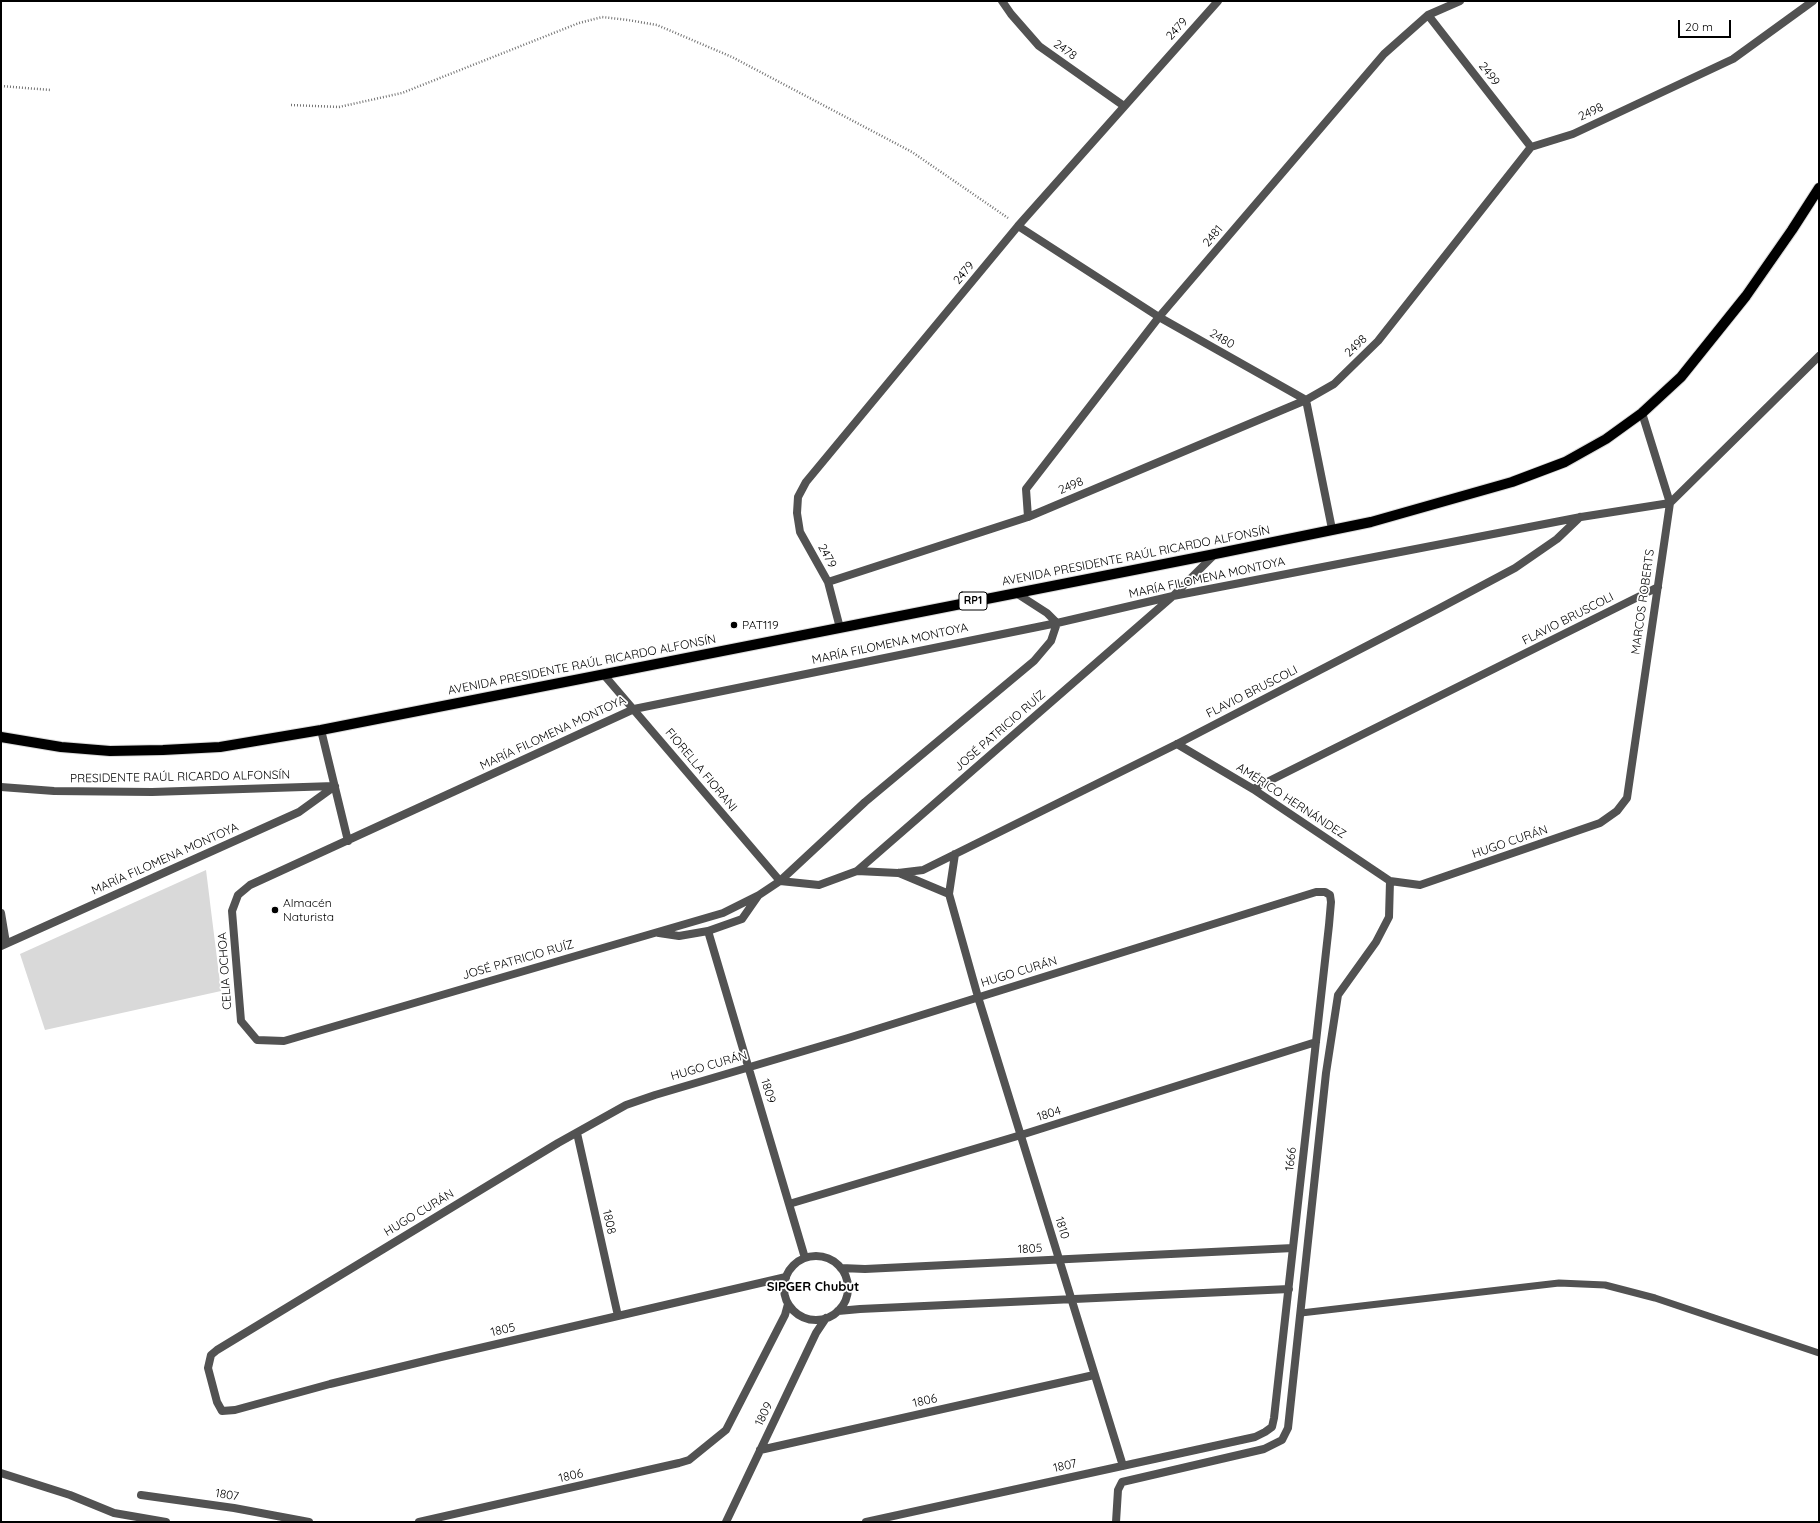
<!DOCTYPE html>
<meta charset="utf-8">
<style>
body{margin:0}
#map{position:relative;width:1820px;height:1523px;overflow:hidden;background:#fff;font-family:Quicksand,sans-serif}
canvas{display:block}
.frame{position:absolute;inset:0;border:2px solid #000;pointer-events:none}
.scale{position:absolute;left:1678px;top:20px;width:53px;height:18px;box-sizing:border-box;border:2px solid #000;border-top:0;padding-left:5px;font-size:12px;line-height:14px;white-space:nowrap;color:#000;-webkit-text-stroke:3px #fff;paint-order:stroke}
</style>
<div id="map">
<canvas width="1820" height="1523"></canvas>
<div class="frame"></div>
<div class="scale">20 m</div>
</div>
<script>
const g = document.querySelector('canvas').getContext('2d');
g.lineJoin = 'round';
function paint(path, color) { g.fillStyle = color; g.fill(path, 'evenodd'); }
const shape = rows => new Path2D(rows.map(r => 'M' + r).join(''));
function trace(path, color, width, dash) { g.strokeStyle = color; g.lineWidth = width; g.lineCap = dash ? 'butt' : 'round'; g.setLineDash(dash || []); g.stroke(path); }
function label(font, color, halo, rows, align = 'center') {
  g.font = font + ' Quicksand,sans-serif'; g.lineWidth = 3.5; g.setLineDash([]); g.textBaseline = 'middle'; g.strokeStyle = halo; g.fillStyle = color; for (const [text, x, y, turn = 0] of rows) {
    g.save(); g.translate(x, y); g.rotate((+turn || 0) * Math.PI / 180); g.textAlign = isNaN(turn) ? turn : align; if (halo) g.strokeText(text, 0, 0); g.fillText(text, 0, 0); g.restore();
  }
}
paint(shape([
 [206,870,221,991,45,1030,20,954]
]), '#d9d9d9');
const primary = shape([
 [1,737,61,747,110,751,163,750,220,747,321,730,1215,554,1371,522,1512,482,1565,462,1606,439,1642,413,1681,377,1746,296,1792,230,1819,188]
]);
trace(primary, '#dbdbdb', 12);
trace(shape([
 [1,86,51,90],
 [291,105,339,107,402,93,579,23,602,17,628,20,657,25,732,57,912,152,1008,218]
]), '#747474', 2.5, [1, 2]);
trace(shape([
 [1301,1313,1559,1283,1605,1285,1655,1298,1819,1353]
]), '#525252', 7);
trace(shape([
 [1002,1,1011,14,1039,46,1124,106],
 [1428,15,1531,147],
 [1018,226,1159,317,1306,400,1332,529],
 [1670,503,1819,356],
 [1028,517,1026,489,1159,317,1384,54,1428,15,1460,1],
 [828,582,1028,517,1306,400,1334,384,1378,341,1531,147,1573,134,1733,59,1813,1],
 [1016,593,1047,613,1057,623,1051,641,1034,661,865,802,780,881,759,895,723,913,284,1041,257,1040,241,1021,232,911,238,895,250,885,634,709,1057,623,1173,596,1581,517,1670,503],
 [840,628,828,582,800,532,797,513,798,497,806,482,1018,226,1218,1],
 [604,675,780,881],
 [321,730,348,841],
 [1177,744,1253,789,1390,881,1420,885,1600,823,1617,811,1627,798,1670,503,1642,413],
 [1,787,54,791,152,792,334,786],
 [1253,789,1658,587],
 [857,871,898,873,923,870,1177,744,1438,609,1515,568,1557,539,1580,517],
 [899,873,949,894,955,854],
 [780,881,819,885,857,871,1173,596,1215,554],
 [949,894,978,997,1123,1466],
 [1,913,6,943],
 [708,931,805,1258],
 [659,933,679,936,708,931,742,919,758,896],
 [1,946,299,812,335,786],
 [577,1133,618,1316],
 [789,1204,1021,1135,1316,1042],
 '784 1288a32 32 0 1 1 64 0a32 32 0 1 1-64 0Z',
 [841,1268,865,1269,1293,1248],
 [786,1277,441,1357,330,1384,235,1410,222,1411,217,1402,208,1368,211,1355,217,1350,558,1143,626,1105,655,1095,848,1038,1316,892,1325,892,1330,895,1331,902,1329,925,1274,1418,1272,1427,1265,1432,1255,1437,866,1522],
 [838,1311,860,1309,1289,1289],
 [760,1450,1094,1375],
 [1,1473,70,1495,114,1513,166,1522],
 [141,1495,234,1508,309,1522],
 [419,1522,679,1463,689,1460,726,1430,785,1315,788,1304],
 [726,1522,816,1333,826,1318],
 [1116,1522,1118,1490,1122,1482,1264,1449,1282,1440,1288,1428,1326,1073,1338,995,1376,942,1389,917,1390,881]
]), '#525252', 8);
trace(primary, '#000', 10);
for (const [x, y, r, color] of [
 [734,625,4,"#000"],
 [275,910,4,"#000"]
]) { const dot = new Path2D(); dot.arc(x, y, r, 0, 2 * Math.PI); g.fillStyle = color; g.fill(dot); trace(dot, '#fff', 1.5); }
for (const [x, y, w] of [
 [973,601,28]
]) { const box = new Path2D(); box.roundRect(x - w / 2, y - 9, w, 18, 3); g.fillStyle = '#fff'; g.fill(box); trace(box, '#000', 1); }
label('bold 11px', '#000', null, [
 ["RP1",973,601]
]);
label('12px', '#000', '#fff', [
 ["2479",1177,29,-48],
 ["2478",1065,50,35],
 ["2499",1489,74,52],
 ["2498",1591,112,-25],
 ["2481",1213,236,-50],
 ["2479",964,273,-50],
 ["2480",1222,339,30],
 ["2498",1356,346,-44],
 ["2498",1071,486,-23],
 ["2479",827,556,61],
 ["AVENIDA PRESIDENTE RAÚL RICARDO ALFONSÍN",1136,556,-11],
 ["MARÍA FILOMENA MONTOYA",1207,578,-12],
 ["MARCOS ROBERTS",1643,602,-82],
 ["FLAVIO BRUSCOLI",1568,619,-27],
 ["MARÍA FILOMENA MONTOYA",890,644,-12],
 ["AVENIDA PRESIDENTE RAÚL RICARDO ALFONSÍN",582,665,-11],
 ["FLAVIO BRUSCOLI",1252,692,-27],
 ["JOSÉ PATRICIO RUÍZ",1000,731,-41],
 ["MARÍA FILOMENA MONTOYA",553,733,-25],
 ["FIORELLA FIORANI",701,770,50],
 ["PRESIDENTE RAÚL RICARDO ALFONSÍN",180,777,-1],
 ["AMÉRICO HERNÁNDEZ",1291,801,33],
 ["HUGO CURÁN",1510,842,-19],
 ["MARÍA FILOMENA MONTOYA",165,859,-24],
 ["JOSÉ PATRICIO RUÍZ",518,960,-16],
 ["CELIA OCHOA",225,971,-94],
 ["HUGO CURÁN",1019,972,-17],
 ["HUGO CURÁN",709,1066,-16],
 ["1809",768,1091,73],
 ["1804",1049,1114,-17],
 ["1666",1291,1159,-84],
 ["HUGO CURÁN",419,1213,-31],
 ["1808",609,1222,77],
 ["1810",1062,1228,73],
 ["1805",1030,1249,-3],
 ["1805",503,1330,-13],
 ["1806",925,1401,-13],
 ["1809",764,1414,-64],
 ["1807",1065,1466,-12],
 ["1806",571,1476,-13],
 ["1807",227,1495,9]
]);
label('12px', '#000', '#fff', [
 ["PAT119",742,625],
 ["Almacén",283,903],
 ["Naturista",283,917]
], 'left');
label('bold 13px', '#000', '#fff', [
 ["SIPGER Chubut",813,1287]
]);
</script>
